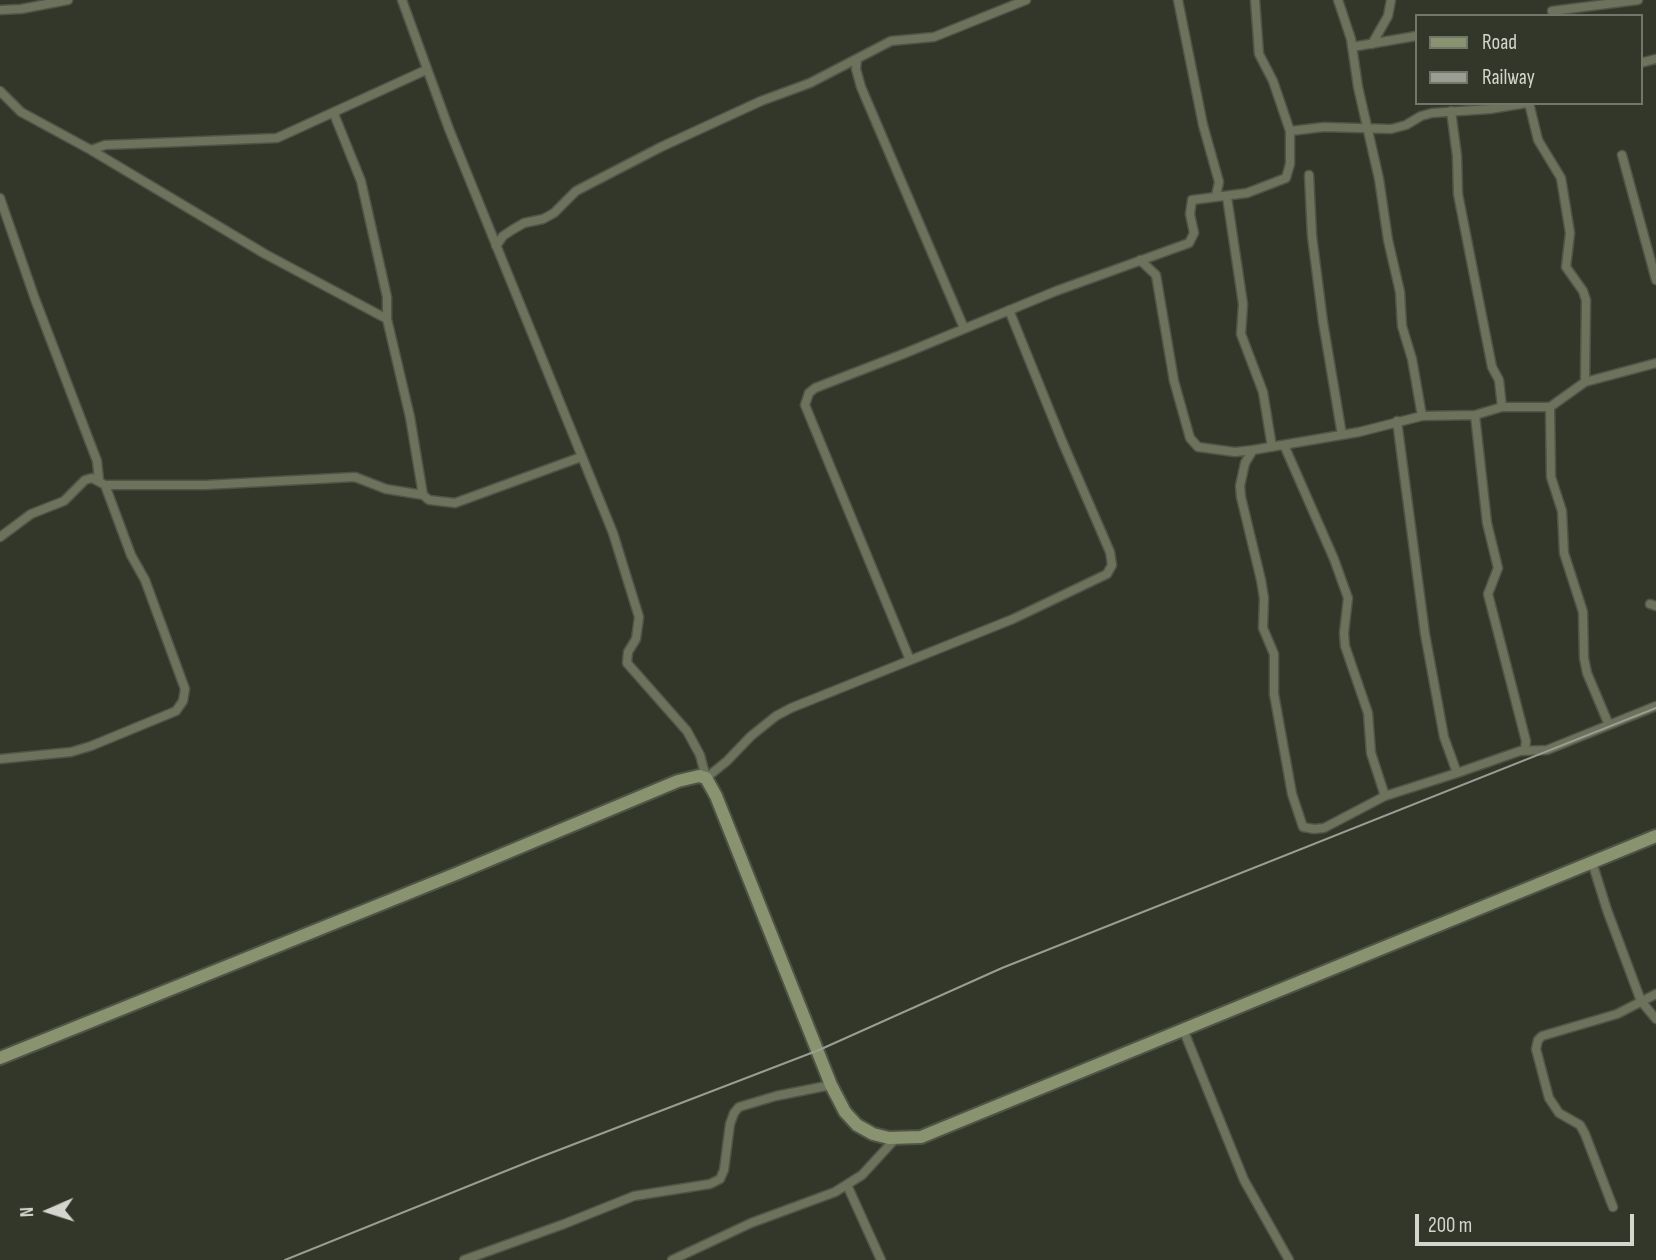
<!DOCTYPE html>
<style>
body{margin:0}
#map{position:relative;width:1656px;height:1260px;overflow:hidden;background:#333729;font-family:"Sofia Sans Condensed",sans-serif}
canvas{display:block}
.legend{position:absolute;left:1415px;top:14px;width:228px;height:91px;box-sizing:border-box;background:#333729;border:2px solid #73776b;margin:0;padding:9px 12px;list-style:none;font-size:21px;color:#d4d6cd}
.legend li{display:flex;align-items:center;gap:14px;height:35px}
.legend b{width:35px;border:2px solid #73776b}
.north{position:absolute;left:14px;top:1176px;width:70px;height:70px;-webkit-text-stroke:5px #333729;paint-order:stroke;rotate:267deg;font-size:19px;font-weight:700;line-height:28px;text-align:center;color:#d4d6cd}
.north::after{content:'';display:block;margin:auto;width:24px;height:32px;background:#d4d6cd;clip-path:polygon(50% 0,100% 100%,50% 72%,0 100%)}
.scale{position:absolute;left:1415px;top:1214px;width:219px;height:32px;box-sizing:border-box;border:4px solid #d4d6cd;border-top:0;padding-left:9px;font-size:21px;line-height:24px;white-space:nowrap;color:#d4d6cd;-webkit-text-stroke:5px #333729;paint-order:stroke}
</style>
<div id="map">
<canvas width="1656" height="1260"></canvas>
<ul class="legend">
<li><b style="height:9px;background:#8a936f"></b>Road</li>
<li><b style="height:9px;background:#9a9d92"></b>Railway</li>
</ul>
<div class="north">N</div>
<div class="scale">200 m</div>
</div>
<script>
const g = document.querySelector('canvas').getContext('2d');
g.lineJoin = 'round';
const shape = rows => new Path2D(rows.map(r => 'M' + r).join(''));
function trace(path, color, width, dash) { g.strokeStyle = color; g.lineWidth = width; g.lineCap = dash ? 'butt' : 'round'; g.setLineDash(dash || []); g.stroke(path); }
const street = shape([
 [402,0,449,129,613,533,639,617,636,639,628,652,627,663,687,731,700,755,706,778,727,761,751,736,776,716,791,708,1013,619,1107,574,1112,565,1110,552,1062,441,1009,310],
 [1178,0,1203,125,1219,182,1216,196],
 [1338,0,1351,39,1358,87,1379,179,1388,240,1400,292,1402,326,1412,359,1422,416],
 [0,10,21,9,68,0],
 [1552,11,1638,0],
 [1372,44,1388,16,1391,0],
 [1352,47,1416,36],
 [857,59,856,69,861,87,964,328],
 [1640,63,1656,59],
 [0,91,21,112,91,150,265,254,387,319],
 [1529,103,1538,140,1561,178,1570,233,1566,267,1583,291,1586,300,1585,382],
 [1451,111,1457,156,1458,194,1492,367,1499,380,1502,407],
 [334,114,361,181,387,297,387,319,410,417,423,495],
 [1290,131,1324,127,1391,129,1406,125,1421,116,1432,113,1490,109,1527,103],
 [91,150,105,145,277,138,426,70],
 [1622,155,1656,280],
 [1309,175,1312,236,1323,322,1342,435],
 [1227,197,1243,304,1241,334,1263,392,1272,447],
 [0,198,35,299,97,461,99,480],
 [496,246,503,236,512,230,524,223,543,219,554,213,576,191,661,147,761,101,810,83,891,41,934,37,1026,0],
 [1140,260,1156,275,1174,381,1190,438,1198,447,1235,452,1253,450,1359,432,1422,416,1475,415,1502,407,1550,407],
 [1475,415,1487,523,1498,568,1488,594,1526,741,1525,750],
 [1397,421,1425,634,1444,737,1457,773,1520,751,1547,750,1656,706],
 [1284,445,1334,559,1348,598,1344,633,1345,646,1368,713,1371,753,1385,796],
 [1253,450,1245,463,1240,486,1241,497,1261,580,1264,598,1263,628,1274,654,1274,694,1292,794,1303,827,1314,829,1324,828,1385,796,1457,773],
 [105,485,205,485,355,477,386,489,423,495,429,500,455,503,581,457],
 [0,537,31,514,64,501,85,480,92,478,105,485,131,555,145,580,185,689,183,701,176,711,91,746,71,752,0,759],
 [1650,604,1656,606],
 [910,660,805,405,809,393,815,388,903,354,1056,291,1189,243,1194,233,1190,214,1192,200,1247,193,1286,178,1290,164,1290,131,1273,81,1259,54,1255,0],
 [1609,725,1587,673,1584,658,1583,612,1564,553,1562,511,1551,477,1550,407,1585,382,1656,363],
 [1592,862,1607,910,1641,1001,1656,1019],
 [1183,1029,1244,1180,1289,1260],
 [847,1185,881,1260],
 [1613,1207,1585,1134,1580,1125,1559,1113,1549,1098,1536,1049,1538,1040,1542,1036,1617,1014,1656,994],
 [464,1260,564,1224,634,1196,710,1184,720,1179,724,1170,730,1124,734,1113,739,1107,776,1096,831,1085],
 [672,1260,751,1223,835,1192,862,1175,896,1138]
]);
const secondary = shape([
 [0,1058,458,873,678,781,699,776,706,778,716,796,831,1085,845,1112,857,1125,873,1134,889,1138,921,1137,1656,836]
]);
trace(street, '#505447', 11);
trace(secondary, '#505447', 16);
trace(street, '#6c725b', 8);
trace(secondary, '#8a936f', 12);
trace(shape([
 [285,1260,538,1158,819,1050,1002,968,1656,708]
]), '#9a9d92', 2);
</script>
